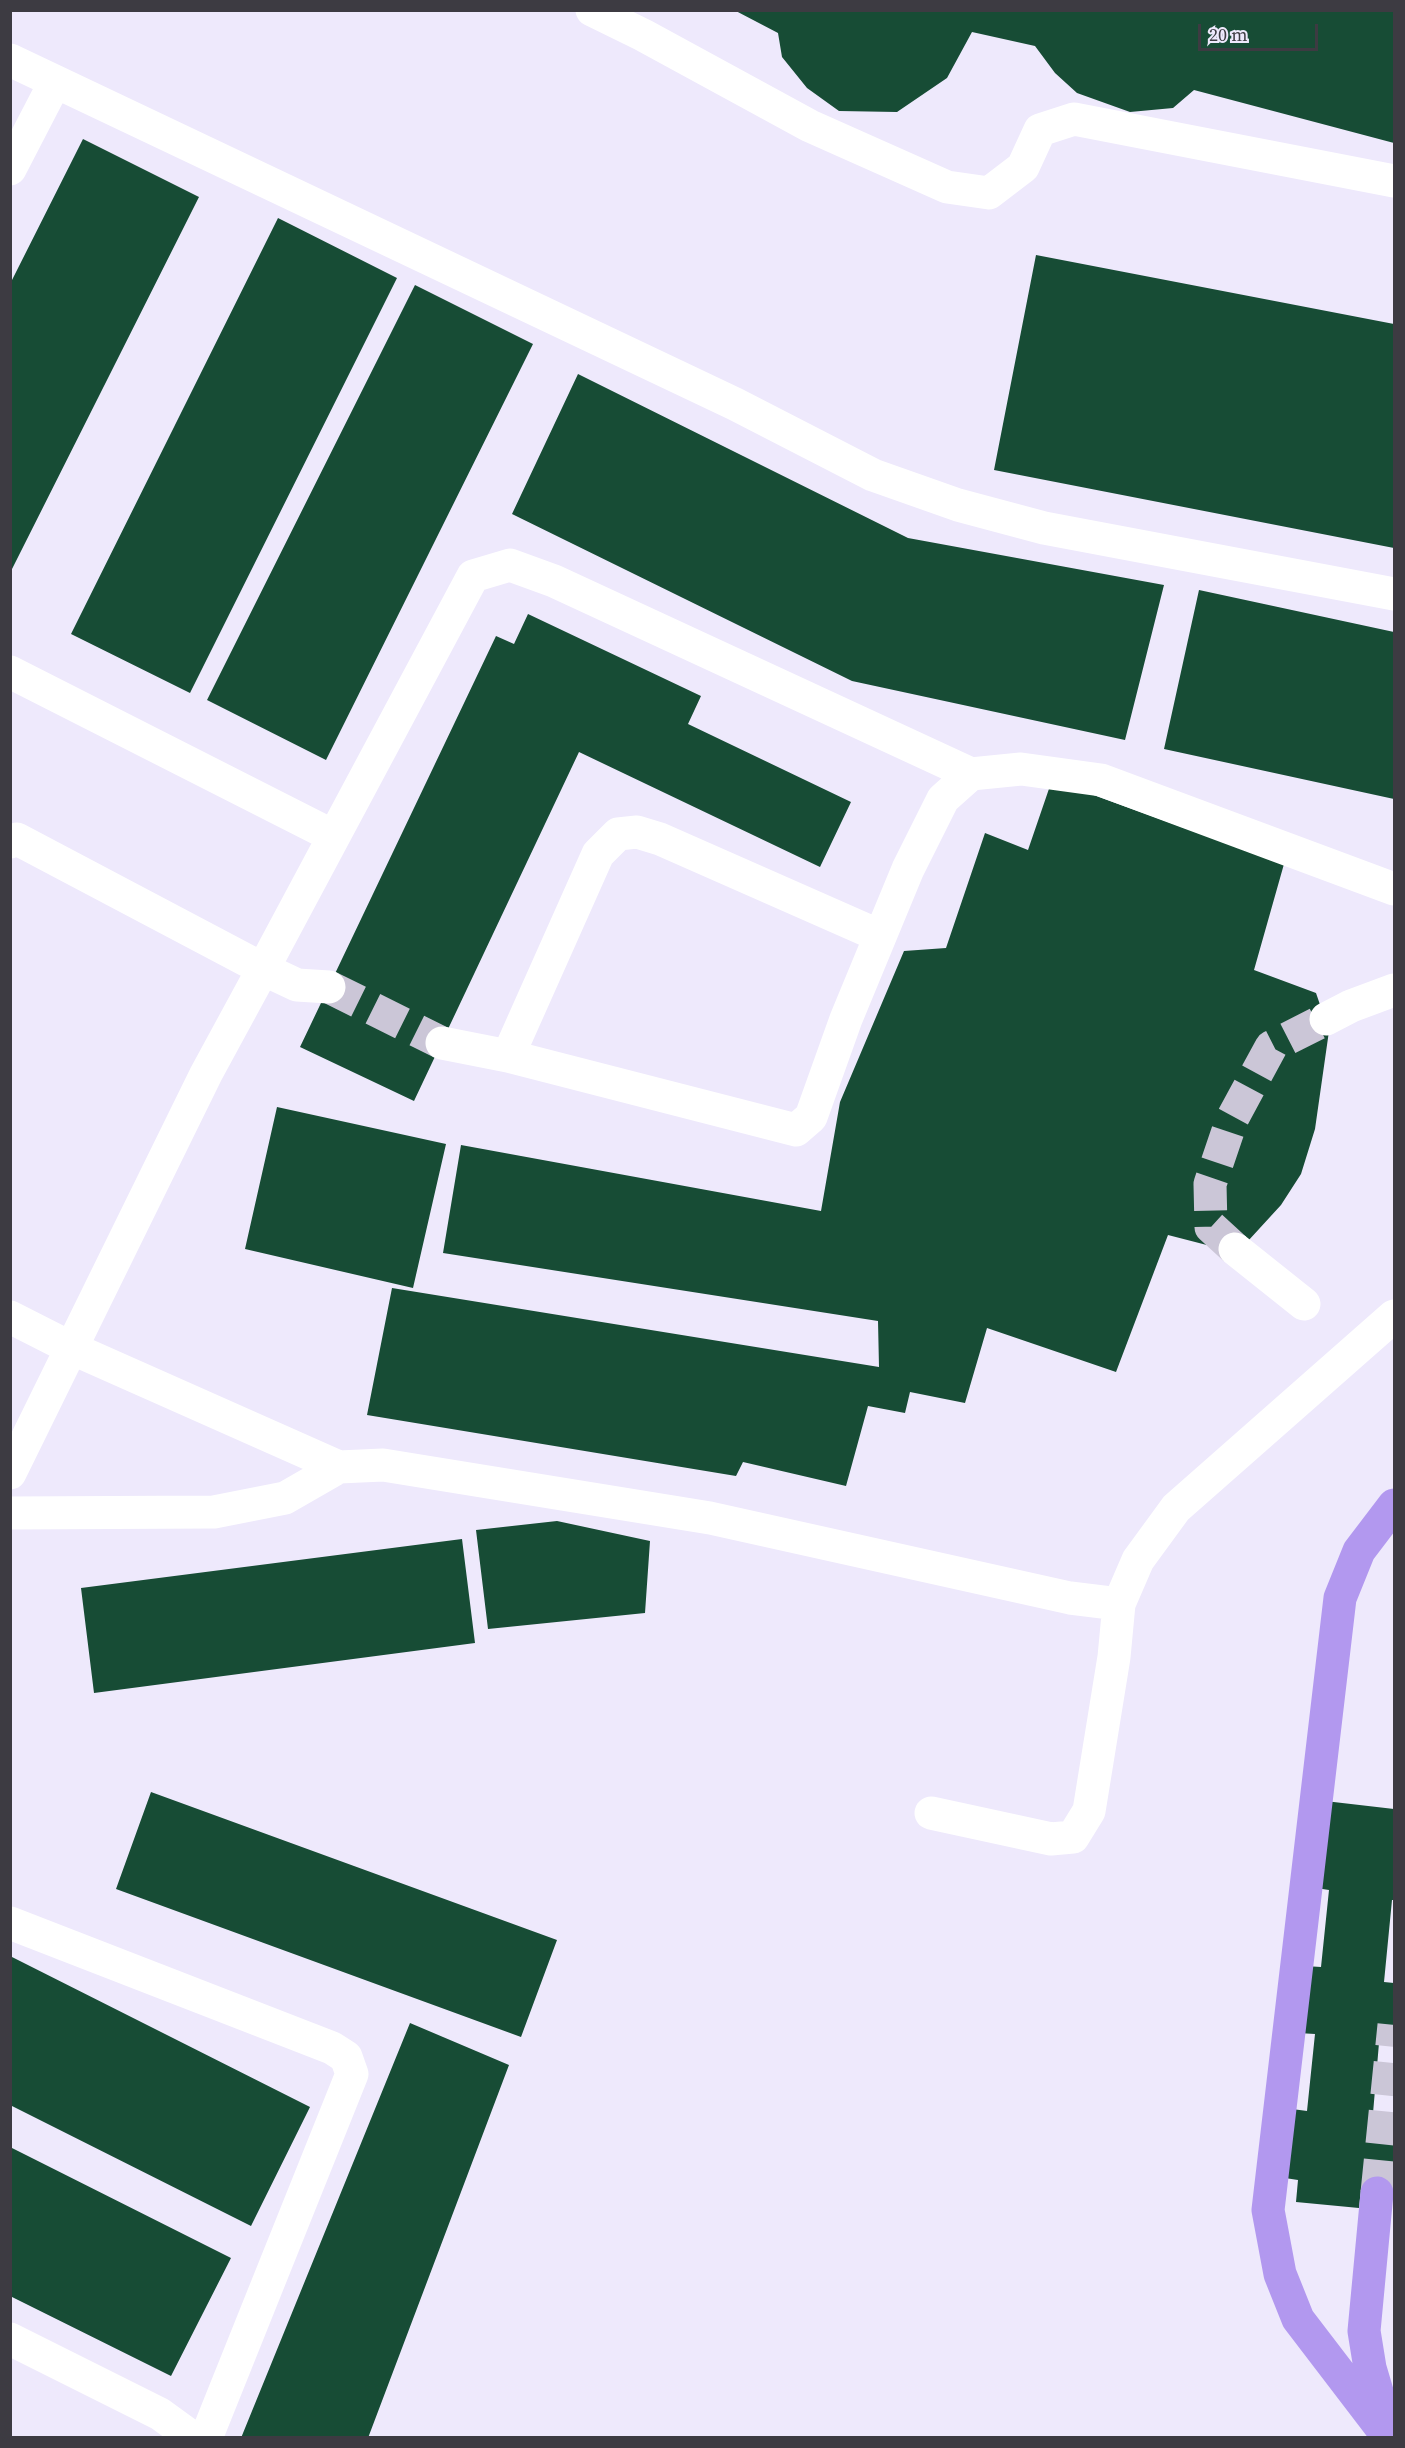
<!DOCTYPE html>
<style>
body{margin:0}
#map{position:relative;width:1405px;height:2448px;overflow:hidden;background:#eee9fc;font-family:"Source Serif 4",serif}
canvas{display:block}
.frame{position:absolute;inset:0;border:12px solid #3d3b42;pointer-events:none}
.scale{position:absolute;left:1198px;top:24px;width:120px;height:27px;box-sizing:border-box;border:3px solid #3d3b42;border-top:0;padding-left:8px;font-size:18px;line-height:21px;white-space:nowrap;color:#3d3b42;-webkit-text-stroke:4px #eee9fc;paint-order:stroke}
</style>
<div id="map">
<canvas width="1405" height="2448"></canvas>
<div class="frame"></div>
<div class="scale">20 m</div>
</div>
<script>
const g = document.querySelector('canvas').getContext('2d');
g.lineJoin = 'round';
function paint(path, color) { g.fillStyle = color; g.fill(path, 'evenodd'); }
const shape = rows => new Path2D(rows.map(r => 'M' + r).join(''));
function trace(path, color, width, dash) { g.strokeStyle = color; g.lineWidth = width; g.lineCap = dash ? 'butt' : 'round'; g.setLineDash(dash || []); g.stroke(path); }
paint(shape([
 [734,10,1394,10,1394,143,1194,90,1173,108,1130,112,1077,93,1055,73,1035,46,972,32,947,78,897,112,839,111,807,88,782,57,778,33],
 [83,139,199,197,10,573,10,284],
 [278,218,397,278,190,693,71,634],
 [1036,255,1394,324,1394,548,994,470],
 [415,285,533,344,326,760,207,700],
 [578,374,908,538,1164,585,1125,740,852,681,512,514],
 [1199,590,1394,632,1394,799,1164,749],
 [528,614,701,696,688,724,851,802,820,867,579,752,414,1101,300,1047,496,636,514,644],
 [1052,780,1284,864,1254,970,1316,993,1329,1031,1315,1129,1301,1174,1281,1205,1248,1241,1230,1251,1168,1235,1116,1372,987,1328,965,1403,910,1392,905,1413,868,1406,846,1486,743,1462,736,1476,367,1415,392,1288,879,1367,878,1321,443,1253,461,1145,821,1211,840,1102,904,951,946,948,985,833,1028,850],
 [277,1107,446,1144,413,1288,245,1249],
 [557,1521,650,1541,645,1613,488,1629,476,1530],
 [462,1539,475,1643,94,1693,81,1588],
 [151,1792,557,1940,521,2037,116,1889],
 [1325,1801,1394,1809,1394,1900,1392,1900,1384,1982,1394,1983,1394,2044,1379,2043,1372,2125,1394,2127,1394,2193,1361,2189,1359,2208,1296,2202,1298,2180,1285,2178,1292,2109,1307,2111,1315,2034,1298,2033,1305,1966,1321,1967,1329,1890,1316,1888],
 [10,1956,310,2107,251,2226,10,2105],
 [410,2023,509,2065,368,2438,241,2438],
 [10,2147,231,2258,171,2376,10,2296]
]), '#174c35');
trace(shape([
 [329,987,442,1043],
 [1235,1249,1211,1227,1210,1184,1232,1119,1271,1047,1326,1019]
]), '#cbc6d7', 33, [33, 16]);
trace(shape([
 [1377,2193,1394,2025]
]), '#cbc6d7', 33, [33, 16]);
trace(shape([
 [592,10,643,35,810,126,947,187,989,193,1023,167,1040,130,1074,119,1394,181],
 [10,60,735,404,873,475,958,505,1044,528,1394,594],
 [10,169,55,82],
 [10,672,333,836],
 [10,842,17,839,263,969,206,1074,10,1473],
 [329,987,297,985,263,969,473,576,510,565,554,581,971,774],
 [1326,1019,1351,1006,1394,990],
 [442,1043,508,1056,796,1130,811,1117,846,1019,908,869,943,799,971,774,1021,769,1101,780,1394,889],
 [508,1056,598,854,618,834,637,832,660,839,880,936],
 [1235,1249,1304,1304],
 [10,1317,71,1348,339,1467],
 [10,1513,214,1512,285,1498,339,1467,383,1465,710,1518,1070,1598,1119,1604,1114,1657,1089,1811,1073,1837,1051,1839,931,1813],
 [1119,1604,1138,1560,1176,1508,1394,1316],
 [10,1923,332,2048,346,2057,352,2074,206,2438],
 [10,2339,160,2414,193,2438]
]), '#fff', 33);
trace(shape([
 [1377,2193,1364,2331,1370,2368,1386,2422],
 [1389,2438,1298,2319,1280,2274,1268,2210,1340,1598,1359,1551,1394,1505]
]), '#b298ef', 33);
</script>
